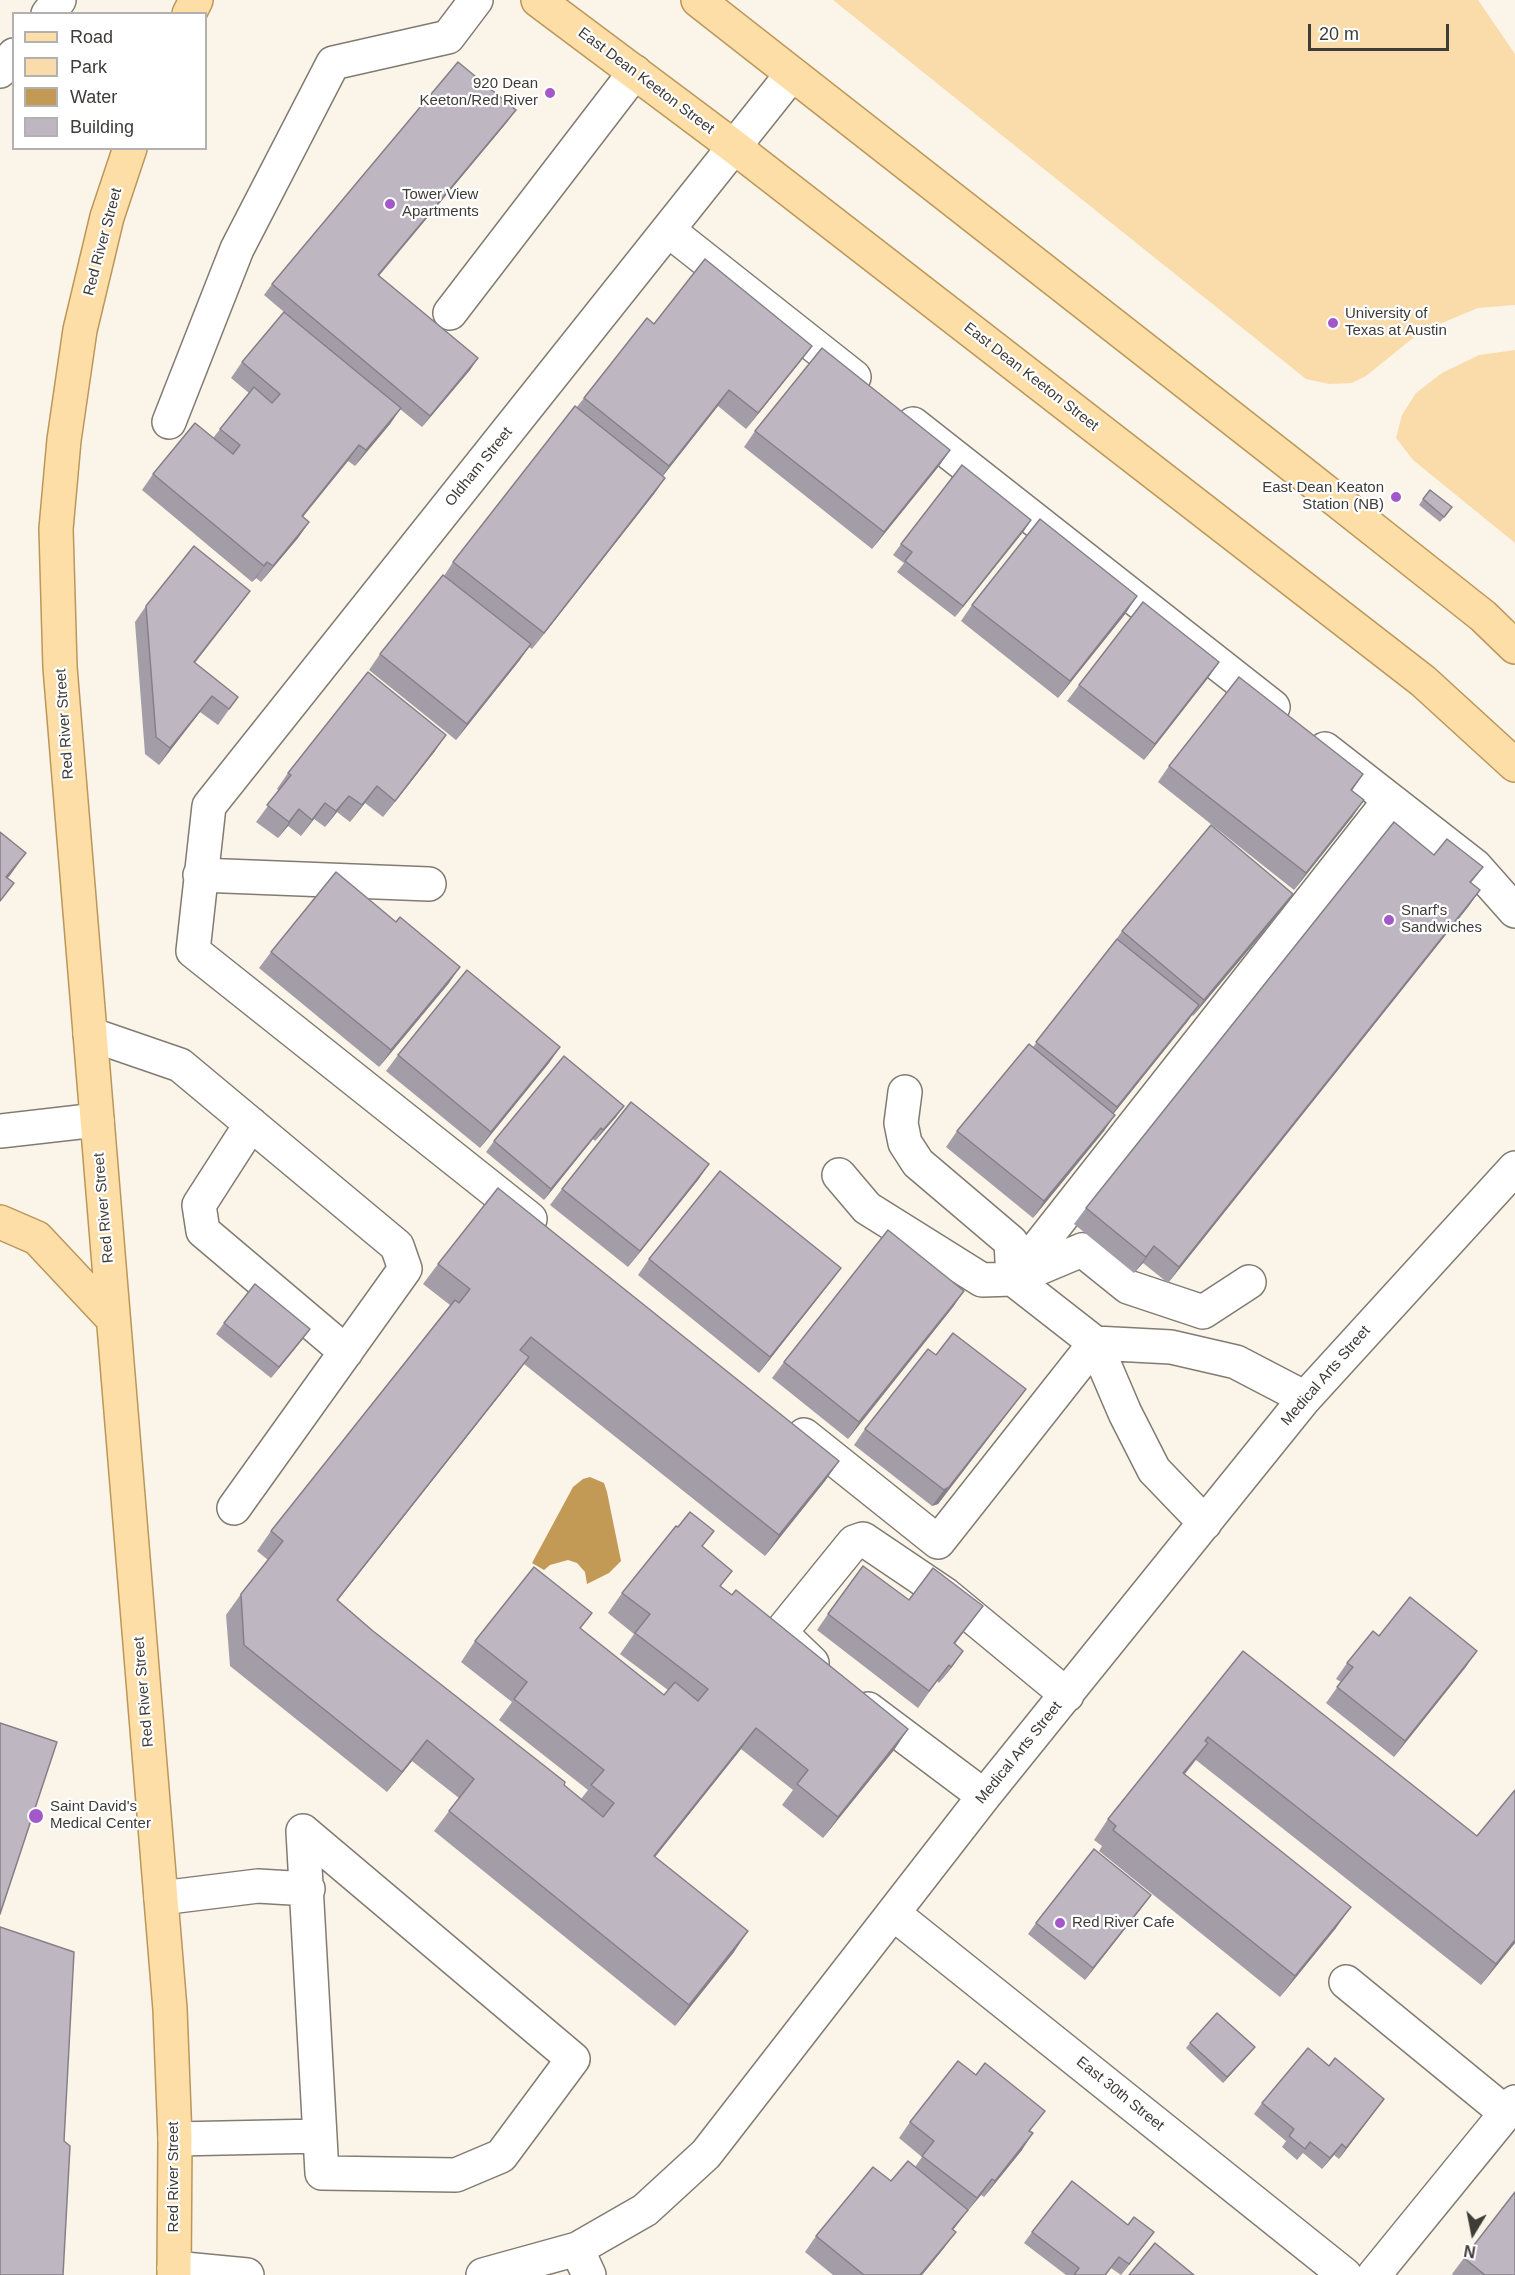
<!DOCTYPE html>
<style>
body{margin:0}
#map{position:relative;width:1515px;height:2275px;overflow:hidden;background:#fbf4e9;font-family:Arial,sans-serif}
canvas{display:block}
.legend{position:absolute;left:12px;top:12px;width:195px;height:138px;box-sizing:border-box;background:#fff;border:2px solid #b2b1af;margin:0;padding:8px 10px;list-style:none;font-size:18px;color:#3e3c37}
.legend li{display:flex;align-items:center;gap:12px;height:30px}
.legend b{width:30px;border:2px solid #b2b1af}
.north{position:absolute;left:1443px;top:2203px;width:60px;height:60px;-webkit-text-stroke:4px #fff;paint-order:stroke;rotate:190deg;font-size:16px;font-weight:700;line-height:24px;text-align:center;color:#3e3c37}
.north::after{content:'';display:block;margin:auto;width:21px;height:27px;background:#3e3c37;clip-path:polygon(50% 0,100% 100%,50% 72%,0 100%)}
.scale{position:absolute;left:1308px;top:24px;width:141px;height:27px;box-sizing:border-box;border:3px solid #3e3c37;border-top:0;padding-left:8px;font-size:18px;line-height:21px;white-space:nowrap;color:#3e3c37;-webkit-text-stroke:4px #fff;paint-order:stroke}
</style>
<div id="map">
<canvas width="1515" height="2275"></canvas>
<ul class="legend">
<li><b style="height:8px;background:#fedea7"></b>Road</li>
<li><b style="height:16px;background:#fadcab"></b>Park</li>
<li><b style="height:16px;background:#c29955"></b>Water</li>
<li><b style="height:16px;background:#beb7c2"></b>Building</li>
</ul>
<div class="north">N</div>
<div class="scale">20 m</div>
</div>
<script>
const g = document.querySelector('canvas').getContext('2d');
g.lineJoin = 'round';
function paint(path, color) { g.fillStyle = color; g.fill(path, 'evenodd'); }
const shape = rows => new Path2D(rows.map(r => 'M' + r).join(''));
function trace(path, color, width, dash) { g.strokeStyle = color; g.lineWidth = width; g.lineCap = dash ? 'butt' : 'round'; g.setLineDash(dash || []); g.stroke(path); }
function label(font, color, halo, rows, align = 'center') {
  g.font = font + ' Arial,sans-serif'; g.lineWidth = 4.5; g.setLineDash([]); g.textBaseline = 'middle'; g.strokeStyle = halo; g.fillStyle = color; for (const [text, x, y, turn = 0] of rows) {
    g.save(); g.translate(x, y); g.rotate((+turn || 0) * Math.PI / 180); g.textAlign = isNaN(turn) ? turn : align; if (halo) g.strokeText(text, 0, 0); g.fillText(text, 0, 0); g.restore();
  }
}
paint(shape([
 [833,0,1478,0,1515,54,1515,305,1478,308,1437,325,1413,338,1366,376,1352,383,1329,384,1306,379],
 [1515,350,1515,543,1413,460,1396,438,1402,415,1416,393,1442,373,1479,355]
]), '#fadcab');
paint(shape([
 [590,1477,604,1483,607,1492,621,1561,609,1573,587,1584,585,1572,577,1563,568,1560,550,1565,544,1570,532,1563,573,1487,583,1479]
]), '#c29955');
const minor = shape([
 [48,14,59,0],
 [0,71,14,55],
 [668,230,854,377],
 [450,313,635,72],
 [169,422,237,249,333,63,448,37,476,0],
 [913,424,1273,707],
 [1325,749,1475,866,1515,911],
 [200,875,429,884],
 [90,1034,180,1065,397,1246,405,1269,234,1508],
 [905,1092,901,1123,905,1143,918,1163,1011,1242,1013,1279,1095,1343,1125,1413,1154,1470,1205,1523],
 [251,1124,199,1205,203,1231,346,1352],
 [0,1131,97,1120],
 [839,1175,867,1208,982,1280,1013,1279,1082,1250,1128,1287,1203,1312,1249,1282],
 [530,1219,193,951,209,806,792,74],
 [1013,1279,1390,800],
 [1095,1343,1171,1347,1236,1362,1305,1398],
 [804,1435,938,1542,1095,1343],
 [812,1663,786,1638,785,1627,854,1542,863,1539,946,1595,1067,1695],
 [868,1709,984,1796],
 [303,1831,573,2059,501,2156,456,2175,322,2173,303,1831],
 [161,1898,258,1886,308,1889],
 [894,1914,1345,2275],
 [1346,1982,1506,2113],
 [175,2139,320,2136],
 [577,2249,589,2275],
 [174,2268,247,2275],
 [483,2275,577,2249,645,2210,706,2154,984,1796,1305,1398,1515,1168],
 [1374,2275,1515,2102]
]);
const major = shape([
 [538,0,733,146,1423,681,1515,765],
 [698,0,1297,469,1483,616,1515,647],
 [189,14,196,0],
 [130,148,107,217,80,330,64,440,56,529,60,667,170,2009,175,2139,174,2275],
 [0,1222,37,1238,113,1319]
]);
trace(minor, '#817b71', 36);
trace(major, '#bb9759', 36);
trace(minor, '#fff', 33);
trace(major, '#fedea7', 33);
paint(shape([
 [508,121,379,276,478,358,470,370,422,427,400,409,390,424,355,466,348,461,303,517,309,522,298,538,261,582,256,578,252,582,142,490,153,474,213,438,249,393,231,378,242,362,284,312,264,295,272,284],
 [654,324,800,362,746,429,718,406,663,476,665,478,654,494,532,649,529,647,519,661,456,740,369,670,380,654,444,576,453,562,584,398],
 [755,431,950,450,939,466,872,549,744,447],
 [1423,499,1448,513,1440,522,1419,505],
 [1031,520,955,617,897,572,904,563,893,555,901,544],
 [250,591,238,607,195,663,238,697,218,725,200,712,159,765,145,754,135,622,146,606],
 [972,605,1126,613,1058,698,961,621],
 [1219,662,1208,678,1144,760,1067,701,1079,685],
 [435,751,383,817,365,803,350,822,337,812,325,827,314,819,301,836,288,826,278,838,256,822,279,791,277,789,288,773],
 [1169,766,1363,774,1352,791,1353,816,1294,890,1158,782],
 [1434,855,1483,867,1471,883,1480,890,1468,907,1168,1283,1143,1263,1134,1273,1074,1224,1086,1208],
 [1282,910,1193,1016,1192,1015,1114,1113,1104,1131,1033,1218,946,1147,957,1131,1033,1047,1111,947,1122,931],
 [396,922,449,983,379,1067,259,968,271,952],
 [560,1047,549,1063,480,1148,386,1071,398,1055],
 [624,1106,616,1117,595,1141,593,1139,544,1200,486,1152,494,1141],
 [709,1164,698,1180,628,1267,550,1205,562,1189],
 [649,1259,841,1268,829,1284,759,1373,638,1275],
 [438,1264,839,1461,825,1481,765,1556,524,1364,514,1377,338,1600,373,1631,581,1799,588,1790,499,1720,512,1702,461,1662,475,1641,581,1629,664,1695,668,1690,620,1654,634,1634,608,1613,622,1593,703,1547,721,1587,908,1729,894,1750,823,1838,782,1805,793,1790,741,1749,655,1857,734,1952,675,2026,434,1831,459,1798,412,1761,387,1792,230,1666,226,1615,241,1594,268,1560,257,1551,271,1531,450,1305,423,1284],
 [964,1291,953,1307,848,1439,772,1378,784,1362],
 [224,1323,302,1340,271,1378,216,1334],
 [936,1355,1026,1389,1014,1405,938,1504,932,1506,854,1445,865,1429],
 [909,1600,983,1606,955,1644,952,1667,939,1683,937,1681,918,1708,817,1630,828,1614],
 [1379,1636,1477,1651,1465,1668,1394,1757,1326,1703,1341,1682,1336,1679,1347,1663],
 [1243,1651,1515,1943,1481,1985,1196,1760,1185,1774,1336,1928,1280,1997,1099,1851,1102,1846,1094,1840,1108,1819],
 [1151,1895,1085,1980,1028,1934,1036,1923],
 [1190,2043,1251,2052,1223,2083,1186,2048],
 [1329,2066,1384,2099,1339,2159,1334,2155,1322,2169,1303,2153,1297,2160,1282,2147,1286,2141,1254,2114,1262,2103],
 [910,2122,1030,2132,1022,2150,984,2197,981,2195,965,2214,953,2230,944,2248,922,2275,833,2275,805,2252,816,2236,891,2181,915,2167,922,2157,899,2138],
 [1032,2232,1146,2243,1121,2275,1111,2268,1106,2275,1066,2275,1024,2243],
 [1464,2258,1515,2275,1453,2275,1452,2274]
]), '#a39da7');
paint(shape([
 [516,110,508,121,370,286,378,275],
 [812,346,800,362,746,429,758,413],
 [478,358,470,370,422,427,430,416],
 [729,390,718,406,658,482,669,466],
 [401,408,390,424,355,466,366,450],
 [359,445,348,461,290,532,302,516],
 [950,450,939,466,872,549,884,532],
 [665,478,654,494,532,649,544,633],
 [1031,520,1024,531,955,617,963,606],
 [309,522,298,538,261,582,273,566],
 [267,562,256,578,252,582],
 [250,591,238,607,182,678,194,662],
 [1137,596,1126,613,1058,698,1070,681],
 [531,644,519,661,456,740,467,724],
 [1219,662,1208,678,1144,760,1155,744],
 [212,696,200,712,159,765,170,748],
 [446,735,435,751,383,817,395,801],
 [377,786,365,803,350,822,362,805],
 [349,796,337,812,325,827,336,811],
 [1364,800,1353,816,1294,890,1306,873],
 [325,803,314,819,301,836,312,820],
 [299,809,288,826,278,838,289,822],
 [26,853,11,874,0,888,6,877],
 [1480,890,1468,907,1168,1283,1179,1267],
 [1293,894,1282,910,1193,1016,1204,1000],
 [460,967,449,983,379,1067,391,1050],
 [1199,1005,1188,1021,1106,1123,1117,1107],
 [560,1047,549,1063,480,1148,491,1132],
 [624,1106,616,1117,595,1141,603,1130],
 [1115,1115,1104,1131,1033,1218,1044,1201],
 [601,1128,593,1139,544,1200,551,1189],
 [709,1164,698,1180,628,1267,640,1251],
 [1154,1246,1143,1263,1134,1273,1146,1257],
 [841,1268,829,1284,759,1373,770,1357],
 [964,1291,953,1307,848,1439,859,1422],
 [310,1329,302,1340,271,1378,279,1367],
 [529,1357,514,1377,322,1620,337,1600],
 [1026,1389,1014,1405,938,1504,932,1506,944,1490],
 [839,1461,825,1481,765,1556,779,1535],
 [963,1651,952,1667,939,1683],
 [1477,1651,1465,1668,1394,1757,1405,1741],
 [756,1728,741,1749,639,1877,654,1856],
 [908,1729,894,1750,823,1838,838,1817],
 [427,1740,412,1761,387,1792,402,1772],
 [1208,1743,1193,1763,1169,1793,1183,1773],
 [1151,1895,1143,1906,1085,1980,1093,1968],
 [1351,1907,1336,1928,1280,1997,1295,1976],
 [748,1931,734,1952,675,2026,689,2005],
 [1515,1940,1515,1943,1481,1985,1496,1964],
 [1255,2047,1251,2052,1223,2083,1227,2077],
 [1384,2099,1376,2110,1339,2159,1346,2148],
 [1033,2133,1022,2150,984,2197,995,2181],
 [1342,2144,1334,2155,1322,2169,1330,2158],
 [992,2179,981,2195,965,2214,977,2198],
 [968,2210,956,2226,941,2245,952,2229],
 [956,2232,944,2248,922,2275,920,2275],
 [1154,2232,1146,2243,1121,2275,1129,2264]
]), '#858088');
const building = shape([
 [458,62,516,110,378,275,478,358,430,416,272,284,458,62],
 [705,259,812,346,758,413,729,390,669,466,584,398,647,318,654,324,705,259],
 [284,312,401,408,366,450,359,445,302,516,309,522,273,566,267,562,264,566,153,474,195,423,233,454,240,445,220,429,254,387,272,403,280,394,242,362,284,312],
 [822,348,950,450,884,532,755,431,822,348],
 [575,406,665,478,544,633,453,562,575,406],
 [962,465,1031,520,963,606,905,561,912,552,901,544,962,465],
 [1430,490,1452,507,1444,517,1423,499,1430,490],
 [1040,519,1137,596,1070,681,972,605,1040,519],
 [194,546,250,591,194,662,238,697,229,709,212,696,170,748,156,737,146,606,194,546],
 [443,575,531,644,467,724,380,654,443,575],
 [1143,602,1219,662,1155,744,1079,685,1143,602],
 [368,672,446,735,395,801,377,786,362,805,349,796,336,811,325,803,312,820,299,809,289,822,267,805,291,775,288,773,368,672],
 [1239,677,1363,774,1351,790,1364,800,1306,873,1169,766,1239,677],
 [1394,822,1434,855,1447,839,1483,867,1470,882,1480,890,1179,1267,1154,1246,1146,1257,1086,1208,1394,822],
 [1211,825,1293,894,1204,1000,1122,931,1211,825],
 [0,832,26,853,6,877,14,883,0,901,0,832],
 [336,872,396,922,400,917,460,967,391,1050,271,952,336,872],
 [1117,939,1199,1005,1117,1107,1036,1042,1117,939],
 [467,970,560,1047,491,1132,398,1055,467,970],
 [1029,1044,1115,1115,1044,1201,957,1131,1029,1044],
 [564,1056,624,1106,603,1130,601,1128,551,1189,494,1141,564,1056],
 [631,1102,709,1164,640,1251,562,1189,631,1102],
 [720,1171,841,1268,770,1357,649,1259,720,1171],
 [498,1188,839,1461,779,1535,531,1337,520,1350,529,1357,337,1600,373,1631,565,1782,564,1785,603,1817,614,1803,591,1785,604,1770,514,1699,527,1682,475,1641,534,1567,592,1613,580,1628,664,1695,675,1682,698,1701,708,1689,635,1633,650,1614,622,1593,676,1526,678,1527,690,1512,714,1531,702,1546,732,1571,720,1586,732,1595,736,1590,908,1729,838,1817,797,1784,808,1770,756,1728,654,1856,748,1931,689,2005,449,1811,474,1779,427,1740,402,1772,244,1645,241,1594,283,1541,271,1531,455,1300,459,1303,470,1289,438,1264,498,1188],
 [888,1230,964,1291,859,1422,784,1362,888,1230],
 [255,1284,310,1329,279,1367,224,1323,255,1284],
 [953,1333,1026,1389,949,1487,944,1490,865,1429,928,1349,936,1355,953,1333],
 [863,1566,909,1600,933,1568,983,1606,954,1643,963,1651,951,1667,949,1665,929,1691,828,1614,863,1566],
 [1410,1597,1477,1651,1405,1741,1337,1687,1353,1667,1347,1663,1373,1631,1379,1636,1410,1597],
 [1243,1651,1477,1836,1515,1790,1515,1940,1496,1964,1208,1737,1205,1741,1208,1743,1183,1773,1351,1907,1295,1976,1113,1830,1116,1826,1108,1819,1243,1651],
 [0,1723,57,1742,0,1914,0,1723],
 [1094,1849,1151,1895,1093,1968,1036,1923,1094,1849],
 [0,1927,74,1952,64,2141,70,2146,63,2275,0,2275,0,1927],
 [1217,2013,1255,2047,1227,2077,1190,2043,1217,2013],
 [1308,2048,1329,2066,1335,2058,1384,2099,1346,2148,1342,2144,1330,2158,1310,2142,1305,2149,1289,2136,1294,2129,1262,2103,1308,2048],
 [958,2061,976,2075,985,2063,1045,2111,1029,2131,1033,2133,995,2181,992,2179,977,2198,922,2156,934,2141,910,2122,958,2061],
 [908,2161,968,2210,952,2229,956,2232,920,2275,864,2275,816,2236,873,2167,891,2181,908,2161],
 [1072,2181,1128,2225,1134,2217,1154,2232,1129,2264,1119,2257,1105,2275,1074,2275,1079,2268,1032,2232,1072,2181],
 [1515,2192,1515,2275,1485,2275,1464,2258,1515,2192],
 [1155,2243,1194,2275,1129,2275,1155,2243]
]);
paint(building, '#beb7c2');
trace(building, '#858088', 1.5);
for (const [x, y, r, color] of [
 [550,93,6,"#a358ca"],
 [390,204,6,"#a358ca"],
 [1333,323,6,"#a358ca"],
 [1396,497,6,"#a358ca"],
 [1389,920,6,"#a358ca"],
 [36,1816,8,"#a358ca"],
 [1060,1923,6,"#a358ca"]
]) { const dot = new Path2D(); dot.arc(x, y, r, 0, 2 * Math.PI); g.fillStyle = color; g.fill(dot); trace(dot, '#fff', 2); }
label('15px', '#3e3c37', '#fff', [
 ["East Dean Keeton Street",646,81,37],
 ["Red River Street",103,242,-75],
 ["East Dean Keeton Street",1031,377,38],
 ["Oldham Street",479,467,-51],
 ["Red River Street",65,724,-94],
 ["Red River Street",104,1208,-95],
 ["Medical Arts Street",1326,1376,-49],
 ["Red River Street",144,1692,-95],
 ["Medical Arts Street",1019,1753,-51],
 ["East 30th Street",1120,2094,39],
 ["Red River Street",174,2177,-90]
]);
label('15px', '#3e3c37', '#fff', [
 ["920 Dean",538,84,"right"],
 ["Keeton/Red River",538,101,"right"],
 ["Tower View",402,195],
 ["Apartments",402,212],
 ["University of",1345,314],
 ["Texas at Austin",1345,331],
 ["East Dean Keaton",1384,488,"right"],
 ["Station (NB)",1384,505,"right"],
 ["Snarf's",1401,911],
 ["Sandwiches",1401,928],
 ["Saint David's",50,1807],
 ["Medical Center",50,1824],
 ["Red River Cafe",1072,1923]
], 'left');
</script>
